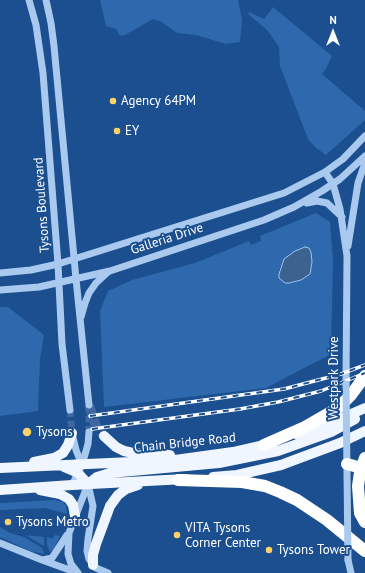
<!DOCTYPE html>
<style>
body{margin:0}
#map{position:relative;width:365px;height:573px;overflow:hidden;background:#1b4f8f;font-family:"PT Sans",sans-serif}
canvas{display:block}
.north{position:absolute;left:313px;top:12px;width:40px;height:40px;-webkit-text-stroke:3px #1b4f8f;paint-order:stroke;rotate:0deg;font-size:11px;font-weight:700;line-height:16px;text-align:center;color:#fff}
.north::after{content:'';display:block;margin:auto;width:14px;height:18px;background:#fff;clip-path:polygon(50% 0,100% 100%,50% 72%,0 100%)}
</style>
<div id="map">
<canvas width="365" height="573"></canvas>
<div class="north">N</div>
</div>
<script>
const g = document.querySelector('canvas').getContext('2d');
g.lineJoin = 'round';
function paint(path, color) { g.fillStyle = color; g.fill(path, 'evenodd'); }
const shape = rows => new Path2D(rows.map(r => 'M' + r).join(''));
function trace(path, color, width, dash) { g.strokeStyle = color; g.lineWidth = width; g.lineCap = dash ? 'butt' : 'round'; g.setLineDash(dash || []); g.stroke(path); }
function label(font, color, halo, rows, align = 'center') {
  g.font = font + ' "PT Sans",sans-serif'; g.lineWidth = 4; g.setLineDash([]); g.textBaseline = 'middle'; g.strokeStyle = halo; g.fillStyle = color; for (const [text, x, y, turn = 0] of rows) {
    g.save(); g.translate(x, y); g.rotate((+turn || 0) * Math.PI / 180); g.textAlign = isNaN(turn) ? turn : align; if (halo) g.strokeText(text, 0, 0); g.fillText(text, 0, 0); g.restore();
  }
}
paint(shape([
 [100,0,238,0,242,20,240,42,226,44,196,35,177,33,162,22,153,19,125,35,120,36,116,29,106,26],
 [273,7,332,56,326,69,322,74,365,111,365,120,326,155,315,147,308,139,280,66,279,47,267,30,248,14,249,12,264,19],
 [316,213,330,222,333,260,331,354,266,388,104,407,100,311,108,291,132,280,195,263,249,241,251,245,261,241,260,236],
 [307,247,310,250,312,262,285,283,279,278,279,270,288,255,299,249],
 [0,307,8,307,44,335,40,359,38,411,0,416],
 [55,500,63,502,66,506,67,514,45,508,0,510,0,503],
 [0,527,10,533,24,537,42,548,44,554,30,551,0,537],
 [25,535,44,537,44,546,34,540],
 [55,535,60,536,53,550,50,552,47,545,47,537,53,539]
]), '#2e69ad');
const water = shape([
 [305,247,309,248,311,252,312,262,310,274,301,280,289,283,285,283,279,278,279,274,284,259,295,251,305,247]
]);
paint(water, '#3c6290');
trace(water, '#9cc4f0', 1);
trace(shape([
 [89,405,89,432],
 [70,410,72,433]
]), '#3d69a0', 7, [7, 3.5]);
trace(shape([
 [89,405,96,426,104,436]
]), '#3d69a0', 10, [10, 5]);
trace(shape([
 [29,0,36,25,43,73,58,264,62,344,70,410],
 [46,0,51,23,54,46,76,279,89,405],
 [325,172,333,184,340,209,347,256,346,384],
 [307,203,317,201,327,203,342,217],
 [348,246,358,183,365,163],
 [0,273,31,270,58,264,284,193,325,172,343,159,365,136],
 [0,290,39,287,110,271,264,220,294,207,322,191,340,179,365,156],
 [81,317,85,303,89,293,96,283,108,272],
 [72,433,76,450,82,465],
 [88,484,93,506,88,539,87,551,89,559,96,568,108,573],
 [72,485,82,465,88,444,89,432],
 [0,543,42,560,78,573],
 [43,560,52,558,67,535],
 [348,560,351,573],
 [78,573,71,564,68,554,69,533,88,484]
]), '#a9c9ee', 7);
trace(shape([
 [298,435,321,427,365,408],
 [104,436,116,447,124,451,133,453,170,455],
 [34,462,54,458,63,453,68,445,72,433],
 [64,467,78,473,88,484],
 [0,468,175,460,233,452,272,443],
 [213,477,237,475,281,465,340,443,365,431],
 [88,484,97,477,110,473,219,463,278,451,331,432,355,419],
 [0,490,72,485,185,479],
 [40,490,60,494,69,499,73,505,75,516],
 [93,565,93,555,96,544,110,506,118,495,126,489,138,485]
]), '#f0f6ff', 10);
trace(shape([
 [264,445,305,427,338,408,351,395,365,376],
 [365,458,360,472,358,486,360,513,365,522],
 [178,480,242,482,265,486,280,492,297,500,327,520,365,551]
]), '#fff', 12);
const rail = shape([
 [90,416,284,389,341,374,365,365],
 [92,429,240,409,278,402,321,391,365,373]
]);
trace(rail, '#fff', 3.5);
trace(rail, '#1b4f8f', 2, [6]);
trace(shape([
 [346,384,348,560]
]), '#a9c9ee', 7);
trace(shape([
 [347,464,365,469]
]), '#fff', 12);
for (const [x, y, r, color] of [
 [113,101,4,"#ffd166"],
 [117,131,4,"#ffd166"],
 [27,432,5,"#ffd166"],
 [8,522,4,"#ffd166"],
 [177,535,4,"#ffd166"],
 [269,550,4,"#ffd166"]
]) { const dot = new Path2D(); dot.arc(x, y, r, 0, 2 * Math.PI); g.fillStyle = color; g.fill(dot); trace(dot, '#1b4f8f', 1.5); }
label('13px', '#fff', '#1b4f8f', [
 ["Agency 64PM",121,101],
 ["EY",125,131],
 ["Tysons",36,432],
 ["Tysons Metro",16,522],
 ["VITA Tysons",185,528],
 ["Corner Center",185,543],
 ["Tysons Tower",277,550]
], 'left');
label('13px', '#fff', '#1b4f8f', [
 ["Tysons Boulevard",42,205,-94],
 ["Galleria Drive",167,239,-18],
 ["Westpark Drive",334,378,-90],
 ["Chain Bridge Road",185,443,-6]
]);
</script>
